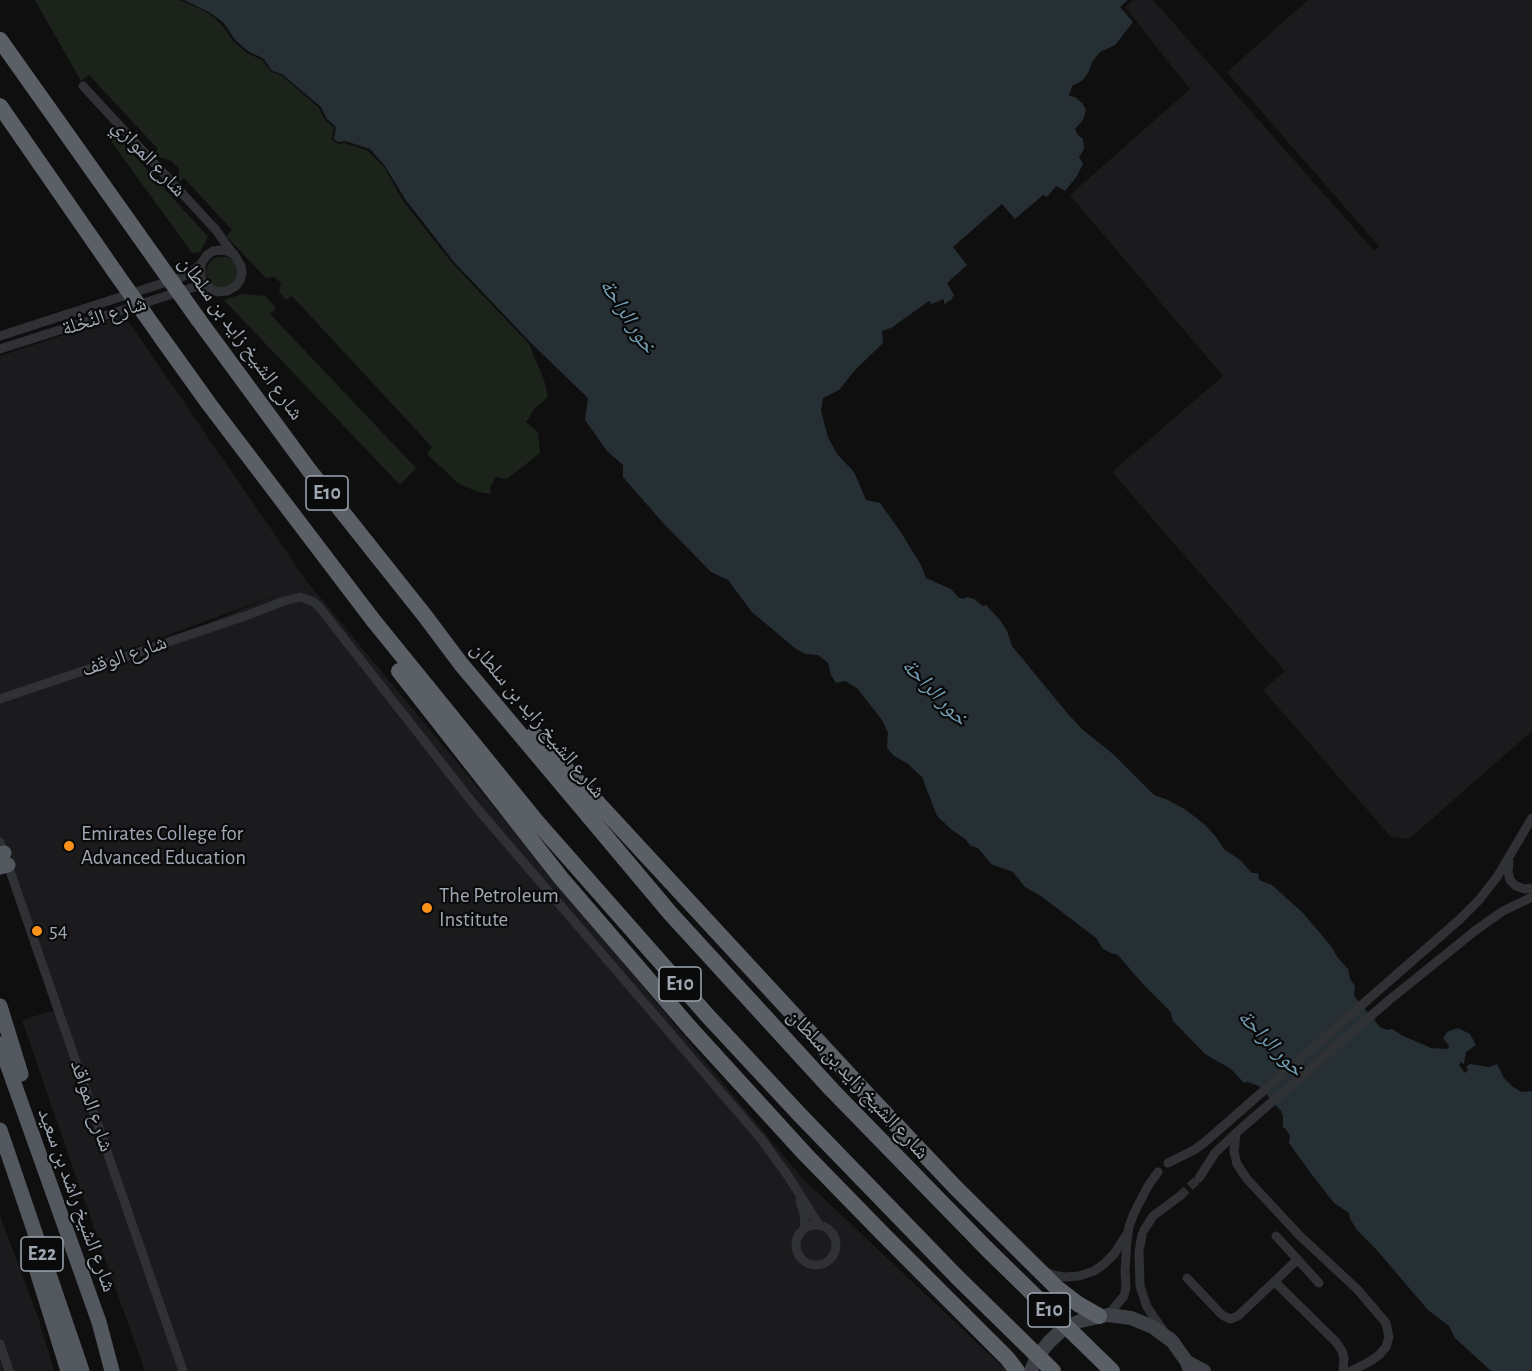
<!DOCTYPE html>
<meta charset="utf-8">
<style>
body{margin:0}
canvas{display:block;background:#0f0f10}
</style>
<canvas width="1532" height="1371"></canvas>
<script>
const g = document.querySelector('canvas').getContext('2d');
g.lineJoin = 'round';
function paint(path, color) { g.fillStyle = color; g.fill(path, 'evenodd'); }
const shape = rows => new Path2D(rows.map(r => 'M' + r).join(''));
function trace(path, color, width, dash) { g.strokeStyle = color; g.lineWidth = width; g.lineCap = dash ? 'butt' : 'round'; g.setLineDash(dash || []); g.stroke(path); }
function label(font, color, halo, rows, align = 'center') {
  g.font = font + ' "Alegreya Sans","Noto Naskh Arabic",sans-serif'; g.lineWidth = 4.5; g.setLineDash([]); g.textBaseline = 'middle'; g.strokeStyle = halo; g.fillStyle = color; for (const [text, x, y, turn = 0] of rows) {
    g.save(); g.translate(x, y); g.rotate((+turn || 0) * Math.PI / 180); g.textAlign = isNaN(turn) ? turn : align; if (halo) g.strokeText(text, 0, 0); g.fillText(text, 0, 0); g.restore();
  }
}
paint(shape([
 [1133,0,1153,0,1374,251,1379,246,1227,72,1308,0,1532,0,1532,731,1409,839,1391,837,1263,690,1285,671,1112,472,1223,376,1070,195,1190,89,1125,7],
 [124,315,308,583,802,1178,1007,1371,145,1371,82,1194,22,1020,58,1009,0,842,0,699,146,649,279,594,0,697,0,356],
 [0,1216,38,1317,54,1371,0,1371]
]), '#1b1b1d');
paint(shape([
 [35,0,179,0,194,6,208,13,221,24,234,42,247,53,262,60,271,72,281,75,319,108,325,120,334,128,332,139,338,144,345,143,368,151,384,167,403,201,452,263,529,344,544,380,548,397,535,408,526,422,538,432,540,453,507,479,496,477,491,486,490,494,478,492,458,483,427,454,432,447,292,296,286,300,279,292,281,283,275,277,266,278,226,236,232,230,184,178,179,182,179,169,171,161,153,155,158,149,89,75,81,81],
 [117,136,208,237,200,252,192,253,111,141],
 [221,257,227,257,233,260,237,264,239,276,236,284,220,290,210,284,206,273,207,267,210,262,215,258],
 [242,294,265,296,276,308,270,314,416,468,400,485,224,300]
]), '#1b231b');
paint(shape([
 [184,0,1128,0,1120,7,1133,22,1115,45,1100,52,1092,62,1089,71,1083,80,1072,86,1069,96,1075,97,1082,103,1086,110,1083,120,1075,129,1078,135,1083,139,1084,149,1079,157,1083,164,1077,176,1065,191,1056,186,1047,197,1043,195,1015,219,1002,204,953,247,967,265,947,283,954,295,951,300,944,304,944,299,932,304,929,301,891,328,882,331,883,343,855,370,839,390,823,398,821,411,828,437,837,454,854,472,866,500,880,503,900,531,921,565,926,578,951,589,958,597,963,599,967,597,974,599,983,606,986,605,1000,620,1007,631,1012,646,1068,714,1083,730,1113,754,1154,795,1168,800,1186,810,1204,824,1216,837,1224,849,1240,860,1252,873,1258,873,1259,880,1272,885,1303,913,1331,946,1338,958,1348,969,1350,979,1355,986,1354,996,1381,1028,1389,1030,1392,1029,1403,1036,1431,1048,1448,1049,1449,1046,1443,1038,1447,1032,1458,1028,1470,1034,1476,1045,1466,1052,1464,1064,1461,1062,1459,1065,1465,1073,1468,1070,1466,1067,1470,1064,1489,1067,1497,1064,1504,1078,1512,1086,1521,1092,1532,1091,1532,1371,1491,1371,1455,1338,1449,1326,1428,1310,1375,1248,1357,1230,1350,1219,1349,1213,1334,1203,1313,1176,1289,1143,1290,1136,1285,1128,1283,1128,1283,1116,1281,1111,1259,1086,1248,1082,1244,1083,1231,1069,1205,1054,1173,1021,1170,1011,1142,983,1118,955,1111,953,1103,949,1096,938,1041,896,1025,887,1013,872,991,864,978,848,971,846,965,839,952,830,937,816,922,777,907,763,894,756,887,748,888,733,882,720,857,688,845,681,836,683,831,675,828,663,818,655,806,654,796,649,752,612,728,580,711,572,664,524,623,477,623,465,607,451,585,420,588,398,531,343,454,262,405,199,385,166,370,149,345,141,338,142,334,139,336,127,327,119,321,107,282,74,272,71,264,59,248,51,236,41,223,22,209,12]
]), '#252f34');
trace(shape([
 [1180,1196,1199,1178]
]), '#2c2d30', 9, [9, 4.5]);
trace(shape([
 [83,86,216,230,233,254],
 [0,336,182,277,195,269,201,264,207,255,213,251,220,250,227,251,234,254,241,266,242,273,240,280,236,286,227,291,217,292,213,290,204,283,201,277,201,264],
 [0,349,188,289,195,287,208,288],
 [0,699,248,615,284,601,300,597,314,602,320,608,476,807,762,1140,788,1176,819,1225],
 [0,842,183,1371],
 [1509,861,1508,871,1510,880,1516,886,1525,889,1532,888],
 [1236,1133,1234,1152,1237,1164,1247,1179,1299,1235,1358,1290,1386,1323,1389,1337,1386,1347,1379,1355,1369,1362,1351,1371],
 [1168,1163,1194,1150,1205,1142,1459,920,1479,900,1497,877,1532,818],
 [1199,1178,1215,1153,1236,1133,1388,1001,1476,930,1503,911,1532,897],
 [800,1201,804,1214,805,1228],
 '796 1245a20 20 0 1 1 40 0a20 20 0 1 1-40 0Z',
 [1144,1230,1153,1216,1180,1196],
 [1142,1235,1139,1251,1140,1286,1147,1307,1163,1330],
 [1276,1236,1319,1283],
 [1046,1272,1053,1275,1064,1277,1079,1276,1094,1271,1104,1264,1114,1254,1127,1234],
 [1187,1278,1222,1315,1230,1319,1238,1316,1297,1260],
 [1275,1282,1336,1342,1342,1351,1344,1358,1343,1371],
 [1108,1315,1124,1296,1126,1288,1125,1271,1127,1240,1129,1227,1134,1213,1148,1186,1158,1172],
 [0,1344,9,1371]
]), '#303135', 9);
trace(shape([
 [1187,1362,1204,1371],
 [1031,1371,1037,1357,1049,1342,1063,1329,1080,1321,1108,1315,1131,1318,1153,1327,1172,1341,1187,1362,1190,1371]
]), '#3d4045', 14);
trace(shape([
 [0,854,4,853],
 [0,867,8,865],
 [0,1006,21,1074],
 [0,1044,99,1322,112,1371],
 [0,1130,82,1371],
 [31,1252,68,1371]
]), '#53585e', 15);
trace(shape([
 [0,40,154,257],
 [0,106,115,272],
 [198,319,309,470,425,616,461,664,670,913,832,1090,987,1249],
 [161,337,209,404,373,620,537,822,707,1015,800,1115,958,1278],
 [399,671,561,878,691,1029,805,1154,884,1235,1007,1358,1017,1371],
 [534,734,865,1092,956,1188,1056,1287,1078,1304,1099,1316]
]), '#5b6067', 16);
trace(shape([
 [154,257,198,319],
 [115,272,161,337],
 [987,1249,1112,1371],
 [958,1278,1053,1371]
]), '#5b6067', 16);
for (const [x, y, r, color] of [
 [69,846,6,"#fd921a"],
 [427,908,6,"#fd921a"],
 [37,931,6,"#fd921a"]
]) { const dot = new Path2D(); dot.arc(x, y, r, 0, 2 * Math.PI); g.fillStyle = color; g.fill(dot); trace(dot, '#0a0a0b', 2); }
for (const [x, y, w] of [
 [327,493,42],
 [680,984,42],
 [42,1254,42],
 [1049,1310,42]
]) { const box = new Path2D(); box.roundRect(x - w / 2, y - 17, w, 34, 4.5); g.fillStyle = '#0a0a0b'; g.fill(box); trace(box, '#9fa7b2', 1.5); }
label('bold 20px', '#9fa7b2', null, [
 ["E10",327,493],
 ["E10",680,984],
 ["E22",42,1254],
 ["E10",1049,1310]
]);
label('21px', '#9fa7b2', '#0a0a0b', [
 ["شارع الموازي",149,158,47],
 ["شارع النَّخْلة",104,316,-18],
 ["شارع الشيخ زايد بن سلطان",241,338,54],
 ["شارع الوقف",124,656,-19],
 ["شارع الشيخ زايد بن سلطان",538,720,50],
 ["شارع الشيخ زايد بن سلطان",858,1084,47],
 ["شارع المواقد",92,1106,71],
 ["شارع الشيخ راشد بن سعيد",77,1200,70]
]);
label('21px', '#9fa7b2', '#0a0a0b', [
 ["Emirates College for",81,834],
 ["Advanced Education",81,858],
 ["The Petroleum",439,896],
 ["Institute",439,920],
 ["54",49,931]
], 'left');
label('italic 22px', '#729cb1', '#0a0a0b', [
 ["خور الراحة",628,316,57],
 ["خور الراحة",935,692,46],
 ["خور الراحة",1271,1043,46]
]);
</script>
